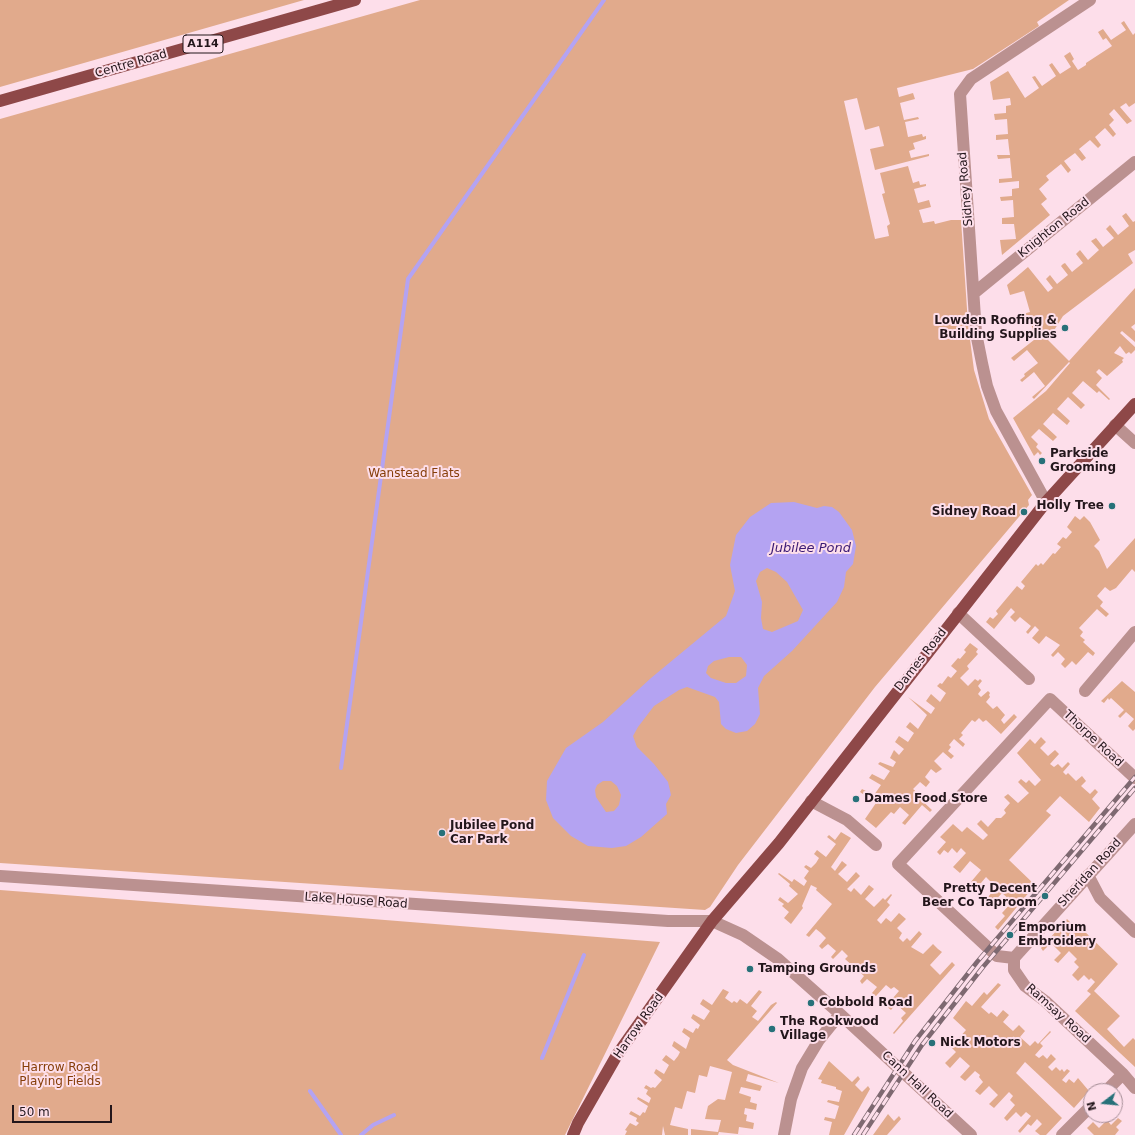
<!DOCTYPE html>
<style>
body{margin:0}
#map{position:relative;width:1135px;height:1135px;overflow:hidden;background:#fddeea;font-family:"DejaVu Sans",sans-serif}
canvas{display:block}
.north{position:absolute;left:1083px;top:1083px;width:40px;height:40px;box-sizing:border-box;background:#fddeea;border:1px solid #a68e97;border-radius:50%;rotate:254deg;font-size:11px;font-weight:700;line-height:16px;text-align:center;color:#23161b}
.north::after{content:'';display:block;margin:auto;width:14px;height:18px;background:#277179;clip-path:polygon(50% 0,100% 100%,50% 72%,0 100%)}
.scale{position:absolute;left:12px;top:1105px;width:100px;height:18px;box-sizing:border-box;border:2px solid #23161b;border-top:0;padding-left:5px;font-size:12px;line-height:14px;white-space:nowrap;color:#23161b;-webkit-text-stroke:3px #fddeea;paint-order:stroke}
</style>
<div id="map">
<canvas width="1135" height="1135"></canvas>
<div class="north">N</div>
<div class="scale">50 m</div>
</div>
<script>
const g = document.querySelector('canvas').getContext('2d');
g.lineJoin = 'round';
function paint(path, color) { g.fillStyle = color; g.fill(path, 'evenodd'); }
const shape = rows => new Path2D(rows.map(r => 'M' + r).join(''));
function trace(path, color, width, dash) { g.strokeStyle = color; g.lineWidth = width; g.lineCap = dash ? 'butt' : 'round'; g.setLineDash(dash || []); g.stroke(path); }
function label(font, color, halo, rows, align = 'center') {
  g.font = font + ' "DejaVu Sans",sans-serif'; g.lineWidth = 4; g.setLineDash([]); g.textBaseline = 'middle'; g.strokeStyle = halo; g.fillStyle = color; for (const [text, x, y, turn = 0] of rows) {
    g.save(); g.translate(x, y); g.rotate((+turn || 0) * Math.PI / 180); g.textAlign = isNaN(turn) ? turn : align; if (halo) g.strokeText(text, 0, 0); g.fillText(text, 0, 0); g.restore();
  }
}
paint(shape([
 [0,0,304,0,0,87],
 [420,0,1069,0,1037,22,1039,26,973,69,897,88,899,97,913,93,915,99,900,103,904,120,918,117,919,119,905,122,908,137,922,134,923,137,926,136,926,139,913,143,915,149,909,151,911,158,929,154,929,156,875,170,870,149,884,146,879,126,865,130,857,98,844,101,875,239,889,236,887,226,890,224,882,194,885,193,880,173,908,166,913,183,919,181,920,185,926,184,926,186,914,189,918,203,929,200,931,207,919,210,923,223,934,221,935,224,951,220,961,220,968,324,974,370,989,419,1032,495,1028,500,1029,505,875,687,738,865,710,907,705,910,0,863,0,119],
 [1124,21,1133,35,1135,33,1135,103,1129,107,1126,103,1120,107,1132,121,1127,124,1114,109,1109,114,1114,120,1109,125,1116,134,1113,137,1105,128,1095,137,1101,145,1098,148,1090,140,1079,149,1086,158,1082,161,1075,153,1064,161,1071,170,1068,173,1061,164,1046,176,1049,180,1039,189,1047,199,1041,204,1050,215,1002,255,1000,240,1016,239,1014,224,1002,224,1002,218,1014,217,1013,200,1001,201,1000,197,1012,196,1012,189,1019,188,1019,181,999,183,999,179,1012,178,1010,158,998,159,997,155,1010,155,1009,148,1008,139,996,140,996,135,1008,134,1007,119,995,120,994,114,1006,113,1006,106,1011,105,1010,98,993,100,990,82,1008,71,1025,98,1039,88,1032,77,1035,76,1042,86,1056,76,1049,65,1052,63,1060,74,1071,67,1064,56,1070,52,1074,59,1072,61,1078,70,1086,65,1086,63,1112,46,1106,38,1103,40,1098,32,1103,29,1111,40,1126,30,1121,23],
 [1126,213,1133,222,1135,221,1135,250,1128,254,1133,263,1063,316,1048,340,1069,361,1135,288,1135,324,1131,327,1135,331,1135,342,1122,331,1120,333,1135,347,1135,350,1131,354,1129,352,1126,354,1120,346,1114,353,1124,358,1122,360,1123,362,1107,376,1099,369,1096,372,1102,378,1096,385,1110,399,1109,400,1099,391,1097,393,1083,381,1072,393,1085,405,1081,409,1068,397,1057,409,1070,421,1067,425,1053,413,1043,424,1057,437,1053,441,1039,429,1031,437,1038,444,1036,447,1042,453,1040,455,1038,452,1034,456,1013,418,1046,391,1070,363,1069,362,1034,399,1032,397,1045,386,1034,372,1022,382,1020,380,1025,376,1024,374,1038,363,1027,350,1014,361,1011,358,1039,336,1037,333,1034,335,1030,319,1027,320,1026,317,1016,319,1015,316,1030,312,1024,291,1010,295,1007,285,1028,267,1048,292,1053,288,1046,279,1050,275,1057,284,1068,275,1061,266,1063,264,1065,263,1072,272,1083,263,1076,254,1080,250,1088,260,1099,250,1091,241,1096,238,1103,247,1114,238,1106,229,1110,225,1118,235,1129,226,1122,216],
 [1075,516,1080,520,1084,516,1090,522,1100,540,1094,546,1099,551,1107,569,1135,538,1135,572,1132,569,1116,588,1110,591,1105,587,1097,596,1103,602,1100,606,1109,614,1106,617,1097,609,1079,628,1083,632,1080,636,1085,640,1083,642,1095,653,1093,656,1088,652,1076,665,1072,661,1065,668,1061,664,1065,659,1058,652,1053,657,1051,655,1060,645,1046,636,1039,644,1032,638,1039,630,1035,626,1028,634,1026,632,1031,626,1020,617,1015,622,1010,617,1015,612,1011,608,994,629,986,622,990,617,993,619,998,614,996,611,1017,586,1022,590,1025,586,1021,582,1036,564,1038,566,1041,563,1043,565,1053,553,1055,554,1061,547,1057,544,1063,537,1066,539,1072,532,1067,527],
 [970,643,978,649,976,652,978,654,967,666,969,669,960,678,968,686,975,679,978,681,980,679,982,681,978,686,981,690,978,694,981,697,988,691,990,693,989,695,990,697,986,702,993,709,997,706,1005,715,1001,720,1004,724,1014,714,1017,717,1001,734,986,720,983,722,979,718,975,722,972,720,961,733,963,735,959,739,965,744,963,747,954,739,949,745,951,747,948,751,954,756,951,759,943,752,934,761,942,769,936,773,931,769,925,777,930,782,926,787,920,782,913,789,919,794,917,796,932,810,930,812,922,805,905,825,902,823,909,815,900,807,894,814,891,812,876,828,865,819,876,803,860,792,862,789,874,795,881,785,869,778,872,774,884,780,890,771,878,764,880,762,893,767,896,762,890,758,894,750,899,755,904,749,895,742,899,736,908,742,914,733,906,727,910,722,918,729,927,715,908,697,931,714,935,708,926,701,931,694,940,702,946,693,937,686,940,683,942,684,948,676,951,678,957,671,951,666,958,658,960,659,966,652,964,650],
 [1122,681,1135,692,1135,729,1133,731,1128,726,1134,719,1126,712,1120,718,1118,716,1124,710,1111,698,1109,700,1108,698,1104,703,1101,701],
 [1041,737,1046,742,1040,748,1048,756,1055,750,1059,754,1050,764,1054,767,1058,764,1062,768,1068,762,1070,764,1063,772,1066,775,1068,773,1076,781,1082,776,1086,781,1081,786,1090,794,1095,789,1098,792,1092,799,1100,808,1089,822,1060,796,1046,811,1051,815,1009,860,1035,885,998,930,995,927,1005,916,1002,913,1012,902,1002,893,993,903,987,898,995,889,990,884,991,882,986,877,976,889,970,883,981,870,970,861,960,873,953,867,966,853,961,848,957,853,952,848,948,853,944,850,940,855,937,852,946,842,940,837,953,824,962,832,967,827,983,840,988,835,977,824,981,820,988,827,996,818,1001,818,1006,813,1004,810,1010,803,1004,797,1008,794,1018,803,1029,793,1018,782,1021,779,1026,783,1029,780,1035,786,1041,780,1017,753,1030,739,1035,744],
 [841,832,851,838,831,867,835,871,842,861,847,865,838,874,847,882,856,872,860,876,847,889,851,892,854,888,861,895,869,885,874,889,865,899,874,907,883,898,885,900,891,894,892,895,887,902,890,905,877,920,881,924,886,918,891,922,899,913,906,919,897,928,902,933,899,938,903,942,907,938,910,941,919,931,922,934,911,947,923,954,933,944,938,949,942,952,930,965,940,975,952,962,955,965,894,1034,893,1033,903,1021,901,1018,906,1013,896,1004,891,1010,886,1006,899,991,894,987,891,989,886,985,876,996,872,993,877,987,867,979,862,984,860,981,864,976,845,959,848,956,842,950,833,959,831,957,836,951,828,944,822,949,819,946,826,938,821,933,816,929,809,937,806,935,832,904,816,890,817,888,811,885,802,906,803,908,791,924,784,918,789,912,782,906,784,904,778,900,780,897,788,903,798,894,789,886,790,884,778,874,779,873,792,882,794,879,804,886,807,881,804,878,809,871,804,867,806,865,811,868,816,863,819,858,814,854,817,850,826,857,836,844,827,837,829,835,835,840],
 [0,890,285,912,660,942,565,1135,0,1135],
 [1067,919,1076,928,1078,925,1118,964,1094,991,1120,1016,1107,1029,1124,1047,1133,1038,1135,1040,1135,1067,1075,1011,1091,994,1087,991,1095,982,1091,978,1089,980,1084,975,1078,981,1072,975,1079,967,1074,962,1077,959,1069,951,1058,963,1054,960,1061,953,1051,943,1043,951,1041,948],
 [998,983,1001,985,981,1007,989,1014,991,1012,997,1017,1003,1010,1009,1015,1003,1022,1013,1031,1019,1025,1025,1031,1020,1037,1030,1046,1035,1041,1038,1044,1050,1031,1051,1032,1040,1043,1043,1046,1035,1055,1039,1058,1043,1055,1047,1059,1051,1054,1056,1059,1048,1067,1052,1071,1056,1067,1060,1071,1062,1069,1064,1072,1067,1069,1070,1071,1062,1080,1066,1083,1069,1079,1074,1083,1078,1078,1089,1091,1074,1108,1025,1062,1016,1073,1062,1118,1046,1135,1040,1135,1035,1131,1042,1124,1037,1119,1031,1126,1028,1124,1020,1133,1018,1131,1031,1116,1026,1112,1021,1117,1016,1112,1007,1121,1004,1118,1015,1105,1010,1100,1013,1096,1009,1092,994,1108,989,1104,998,1095,989,1086,980,1095,975,1091,983,1082,979,1077,980,1075,975,1071,965,1081,960,1077,970,1066,960,1057,950,1068,945,1063,956,1052,951,1047,966,1030,953,1018,966,1001,972,1006,984,992,987,995],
 [723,989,729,992,725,998,732,1003,734,1001,737,1003,740,999,747,1004,759,990,762,992,751,1006,757,1011,752,1017,758,1021,771,1005,776,1002,777,1003,727,1060,733,1065,779,1083,748,1074,746,1081,762,1086,760,1091,741,1087,739,1093,751,1097,750,1102,757,1104,756,1110,745,1108,744,1114,747,1115,746,1121,754,1123,753,1129,739,1127,738,1134,747,1135,719,1132,718,1135,691,1135,691,1129,718,1132,721,1120,705,1119,708,1106,718,1099,725,1100,732,1072,710,1066,707,1077,699,1075,695,1093,687,1091,682,1109,675,1107,670,1125,688,1129,688,1135,665,1135,663,1126,662,1135,625,1135,627,1131,625,1130,630,1123,636,1126,639,1123,636,1121,637,1118,629,1114,631,1111,640,1116,643,1112,645,1113,648,1106,637,1099,638,1097,649,1103,651,1098,646,1094,648,1090,644,1088,646,1085,651,1088,653,1087,655,1088,662,1080,654,1073,656,1069,664,1074,669,1065,662,1060,666,1055,674,1061,678,1056,680,1052,672,1046,674,1041,686,1049,690,1038,682,1032,684,1028,693,1033,696,1028,698,1029,700,1025,691,1018,693,1014,704,1020,710,1011,700,1004,703,999,712,1005],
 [829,1061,852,1082,858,1076,860,1079,855,1085,862,1092,868,1086,870,1089,844,1135,829,1135,832,1122,824,1120,825,1117,835,1119,839,1106,827,1102,828,1100,839,1102,842,1091,836,1089,836,1087,821,1083,822,1080,818,1079],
 [888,1114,894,1121,899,1116,901,1119,887,1135,873,1135],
 [1118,1118,1122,1121,1116,1127,1119,1130,1115,1135,1094,1135,1087,1128,1093,1122,1099,1128,1107,1120,1111,1125]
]), '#e1aa8c');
paint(shape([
 [794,502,817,508,824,506,832,507,839,512,852,530,856,546,853,564,846,572,844,587,837,602,792,651,764,676,758,688,760,714,755,724,747,731,736,733,726,729,721,724,719,702,715,697,687,687,679,690,654,706,638,727,633,736,637,747,654,764,668,782,671,795,666,804,667,814,641,837,626,846,612,848,588,846,571,836,553,818,546,800,547,781,566,748,603,722,651,678,726,616,735,591,730,565,736,535,750,517,771,503],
 [767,568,776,572,787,582,803,610,798,621,772,632,763,629,761,618,762,602,756,581,760,572],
 [729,657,741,657,747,665,746,676,736,683,726,683,711,678,706,673,708,666,714,661],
 [603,781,611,781,617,786,621,795,619,805,614,811,606,812,596,797,595,790,597,785]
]), '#b4a3f2');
trace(shape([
 [341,768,408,279,604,0],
 [542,1058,584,955],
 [310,1091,341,1135],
 [361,1135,373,1125,394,1115]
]), '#b4a3f2', 4);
trace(shape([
 [974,293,1135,162],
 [1115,425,1135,443],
 [1046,502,996,411,987,386,982,363,976,333,960,94,971,79,1090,0],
 [958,613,1029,679],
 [1085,691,1135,632],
 [811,801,847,820,876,845],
 [1088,875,1100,898,1135,932],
 [0,876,668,921,712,921,743,935,778,959,840,1014,971,1135],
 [1014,958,997,956,898,864,1050,699,1135,778],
 [1014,958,1014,970,1025,986,1045,1001,1123,1074,1135,1088],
 [1014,958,1135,824],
 [1106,1091,1123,1074],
 [784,1135,791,1099,802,1068,819,1040,840,1014],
 [1062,1135,1091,1106]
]), '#bb9190', 12);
trace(shape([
 [0,101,355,0],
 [573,1135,578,1123,617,1055,712,921,779,843,1046,502,1135,404]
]), '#8e4848', 12);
const rail = shape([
 [854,1135,915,1041,977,962,1135,777],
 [863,1135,922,1045,983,967,1135,788]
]);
trace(rail, '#7e6971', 4.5);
trace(rail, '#fddeea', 3, [9]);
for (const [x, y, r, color] of [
 [1065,328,4,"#277179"],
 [1042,461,4,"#277179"],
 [1112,506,4,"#277179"],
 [1024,512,4,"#277179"],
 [856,799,4,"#277179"],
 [442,833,4,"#277179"],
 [1045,896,4,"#277179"],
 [1010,935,4,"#277179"],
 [750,969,4,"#277179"],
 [811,1003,4,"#277179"],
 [772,1029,4,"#277179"],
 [932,1043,4,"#277179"]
]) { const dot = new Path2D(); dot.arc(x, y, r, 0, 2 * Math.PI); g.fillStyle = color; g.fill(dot); trace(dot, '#fddeea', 1.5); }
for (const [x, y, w] of [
 [203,44,40]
]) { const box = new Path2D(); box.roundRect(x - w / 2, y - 9, w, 18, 3); g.fillStyle = '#fddeea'; g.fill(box); trace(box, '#23161b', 1); }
label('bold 11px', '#23161b', null, [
 ["A114",203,44]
]);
label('12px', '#23161b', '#fddeea', [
 ["Centre Road",131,64,-16],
 ["Sidney Road",966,189,-95],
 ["Knighton Road",1054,228,-39],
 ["Dames Road",921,660,-52],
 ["Thorpe Road",1093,739,43],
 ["Sheridan Road",1090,873,-48],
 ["Lake House Road",356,901,4],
 ["Ramsay Road",1058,1014,42],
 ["Harrow Road",639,1026,-55],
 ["Cann Hall Road",917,1085,43]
]);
label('bold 12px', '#23161b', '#fddeea', [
 ["Lowden Roofing &",1057,321,"right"],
 ["Building Supplies",1057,335,"right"],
 ["Parkside",1050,454],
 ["Grooming",1050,468],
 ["Holly Tree",1104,506,"right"],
 ["Sidney Road",1016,512,"right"],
 ["Dames Food Store",864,799],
 ["Jubilee Pond",450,826],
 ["Car Park",450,840],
 ["Pretty Decent",1037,889,"right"],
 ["Beer Co Taproom",1037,903,"right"],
 ["Emporium",1018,928],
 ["Embroidery",1018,942],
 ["Tamping Grounds",758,969],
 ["Cobbold Road",819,1003],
 ["The Rookwood",780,1022],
 ["Village",780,1036],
 ["Nick Motors",940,1043]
], 'left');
label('12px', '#863e09', '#fddeea', [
 ["Wanstead Flats",414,474],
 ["Harrow Road",60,1068],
 ["Playing Fields",60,1082]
]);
label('italic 13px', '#3b1a74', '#fddeea', [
 ["Jubilee Pond",811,549]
]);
</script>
